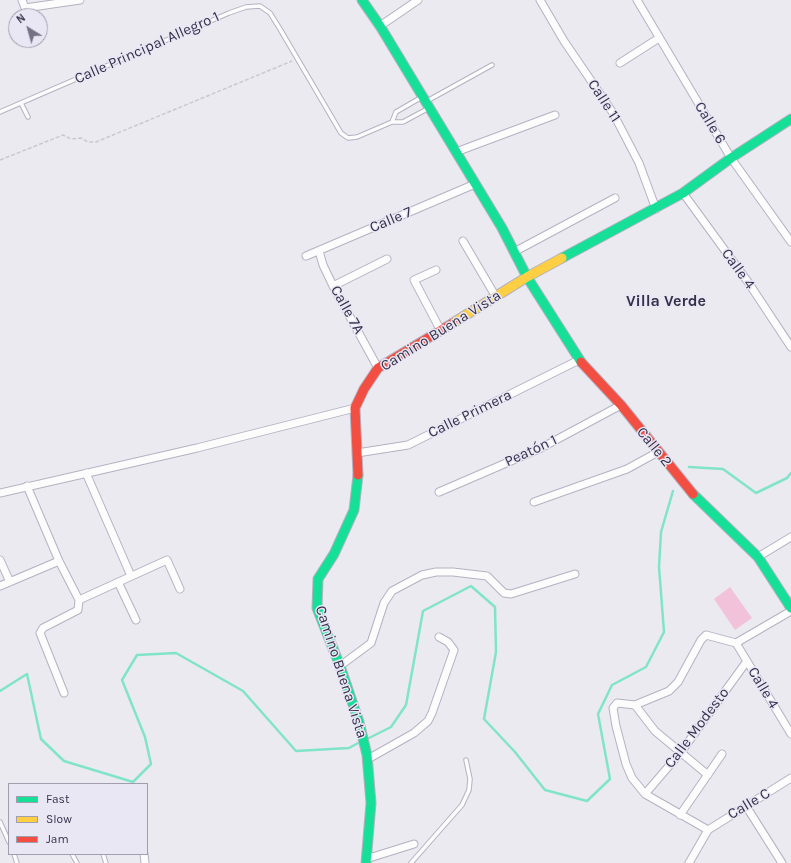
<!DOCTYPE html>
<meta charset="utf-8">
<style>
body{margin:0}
#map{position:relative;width:791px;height:863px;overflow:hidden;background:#ebeaf1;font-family:Karla,sans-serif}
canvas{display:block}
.legend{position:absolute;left:8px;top:783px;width:140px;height:72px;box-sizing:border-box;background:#e9e7f4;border:1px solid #a19eb0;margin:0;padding:5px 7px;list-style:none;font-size:12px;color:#36314b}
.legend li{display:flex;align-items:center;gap:8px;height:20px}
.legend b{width:20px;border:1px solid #a19eb0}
.north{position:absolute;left:8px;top:8px;width:40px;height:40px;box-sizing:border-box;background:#e9e7f4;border:1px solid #a19eb0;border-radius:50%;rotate:323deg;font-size:11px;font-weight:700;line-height:16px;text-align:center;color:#36314b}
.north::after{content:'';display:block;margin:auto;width:14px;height:18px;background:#757285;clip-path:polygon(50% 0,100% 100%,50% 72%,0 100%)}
</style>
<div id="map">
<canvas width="791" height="863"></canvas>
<ul class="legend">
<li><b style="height:5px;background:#16e098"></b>Fast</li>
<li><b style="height:5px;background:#ffcf43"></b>Slow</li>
<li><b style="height:5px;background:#f24e42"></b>Jam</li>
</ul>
<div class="north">N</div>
</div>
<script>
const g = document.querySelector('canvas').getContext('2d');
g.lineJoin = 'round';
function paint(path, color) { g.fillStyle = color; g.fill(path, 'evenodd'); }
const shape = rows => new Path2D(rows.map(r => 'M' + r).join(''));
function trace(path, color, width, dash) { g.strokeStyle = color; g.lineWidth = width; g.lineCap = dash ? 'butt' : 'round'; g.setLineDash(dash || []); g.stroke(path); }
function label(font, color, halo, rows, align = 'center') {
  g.font = font + ' Karla,sans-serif'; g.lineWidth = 3; g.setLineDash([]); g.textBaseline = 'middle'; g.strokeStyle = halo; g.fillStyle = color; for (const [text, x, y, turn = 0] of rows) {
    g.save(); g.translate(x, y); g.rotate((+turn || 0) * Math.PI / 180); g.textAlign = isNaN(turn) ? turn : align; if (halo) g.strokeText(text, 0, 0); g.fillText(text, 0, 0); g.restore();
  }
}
paint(shape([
 [730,587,752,618,735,630,714,599]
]), '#f1c2da');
trace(shape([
 [689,467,723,469,756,493,787,478,791,473],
 [0,691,27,674,41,739,64,761,133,782,151,764,145,737,122,680,137,655,176,653,243,691,296,751,349,748,360,742],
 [367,739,391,727,406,705,423,611,471,586,495,607,496,652,484,719,515,752,545,790,587,801,610,779,598,714,612,685,646,667,664,632,659,567,661,532,673,491]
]), '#81e4ca', 2.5);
const lane = shape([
 [422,97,396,112,392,122,403,122,429,108],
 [427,101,492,65],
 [21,103,28,117],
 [0,112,229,13,246,7,260,6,270,13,280,29,341,133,348,138,357,137,392,122],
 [0,822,9,842],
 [14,854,17,863],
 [72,854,77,863],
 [103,854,106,863],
 [411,863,462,805,469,790,470,779,466,760]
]);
const street = shape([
 [22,0,25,8,80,0],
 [540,0,564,41,613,113,639,163,656,209],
 [637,0,731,158,791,242],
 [380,26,418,0],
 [620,63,659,38],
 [456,152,555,115],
 [683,193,748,282,791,347],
 [463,241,496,297],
 [319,251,323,265,333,286,378,368],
 [514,252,615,198],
 [306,256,475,184],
 [436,270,414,280,441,331],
 [333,286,387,259],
 [357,453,408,445,579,360],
 [86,473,131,576],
 [27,486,59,561,79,600,78,610,43,628,40,633,64,693],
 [439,492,541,448,621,405],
 [0,493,197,448,355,408],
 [534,502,627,469,658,452],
 [758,557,791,537],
 [0,560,10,582],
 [118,582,136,620],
 [0,586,59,561],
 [79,600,167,560,180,589],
 [736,643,791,734],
 [736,643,791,611],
 [340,666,371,643,384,603,392,591,422,575,436,572,453,572,487,576,504,593,511,594,575,574],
 [635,705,655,731,708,775],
 [368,759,414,733,428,721,432,713,454,650,448,642,439,637],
 [645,794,681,752,747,661],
 [746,806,782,863],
 [680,815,722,754],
 [708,830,645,794,632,778,626,764,616,726,613,708,617,703,635,705,669,691,678,682,701,640,706,635,736,643],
 [144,854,145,863],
 [366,859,414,844],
 [689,863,708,830,791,778]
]);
const fast = shape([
 [362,0,380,26,502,228,527,277,581,362],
 [562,258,683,193,731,158,791,119],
 [358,475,354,510,334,554,318,579,317,608,340,666,359,722,367,755,371,803,366,863],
 [693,494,758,557,791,608]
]);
const slow = shape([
 [453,323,527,277,562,258]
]);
const jam = shape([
 [581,362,621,405,693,494],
 [358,475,355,408,364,389,378,368,453,323]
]);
trace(lane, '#b4b2c1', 5.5);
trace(street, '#b4b2c1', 9);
trace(fast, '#b4b2c1', 11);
trace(slow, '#b4b2c1', 11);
trace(jam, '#b4b2c1', 11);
trace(shape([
 [0,160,63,135,71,139,81,138,88,142,96,142,292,61]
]), '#c9c9ce', 1.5, [4, 2]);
trace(lane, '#fcfcfd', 3.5);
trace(street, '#fcfcfd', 7);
trace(fast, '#16e098', 9);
trace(slow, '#ffcf43', 9);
trace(jam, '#f24e42', 9);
label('15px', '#36314b', '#e9e7f4', [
 ["Calle Principal Allegro 1",147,48,-24],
 ["Calle 11",604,101,57],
 ["Calle 6",710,123,59],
 ["Calle 7",391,220,-23],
 ["Calle 4",738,269,54],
 ["Calle 7A",347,310,61],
 ["Camino Buena Vista",441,331,-32],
 ["Calle Primera",470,414,-26],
 ["Calle 2",654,447,51],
 ["Peatón 1",531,451,-25],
 ["Camino Buena Vista",341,672,72],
 ["Calle 4",763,688,59],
 ["Calle Modesto",697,728,-53],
 ["Calle C",749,804,-31]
]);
label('bold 16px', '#36314b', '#e9e7f4', [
 ["Villa Verde",666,301]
]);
</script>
